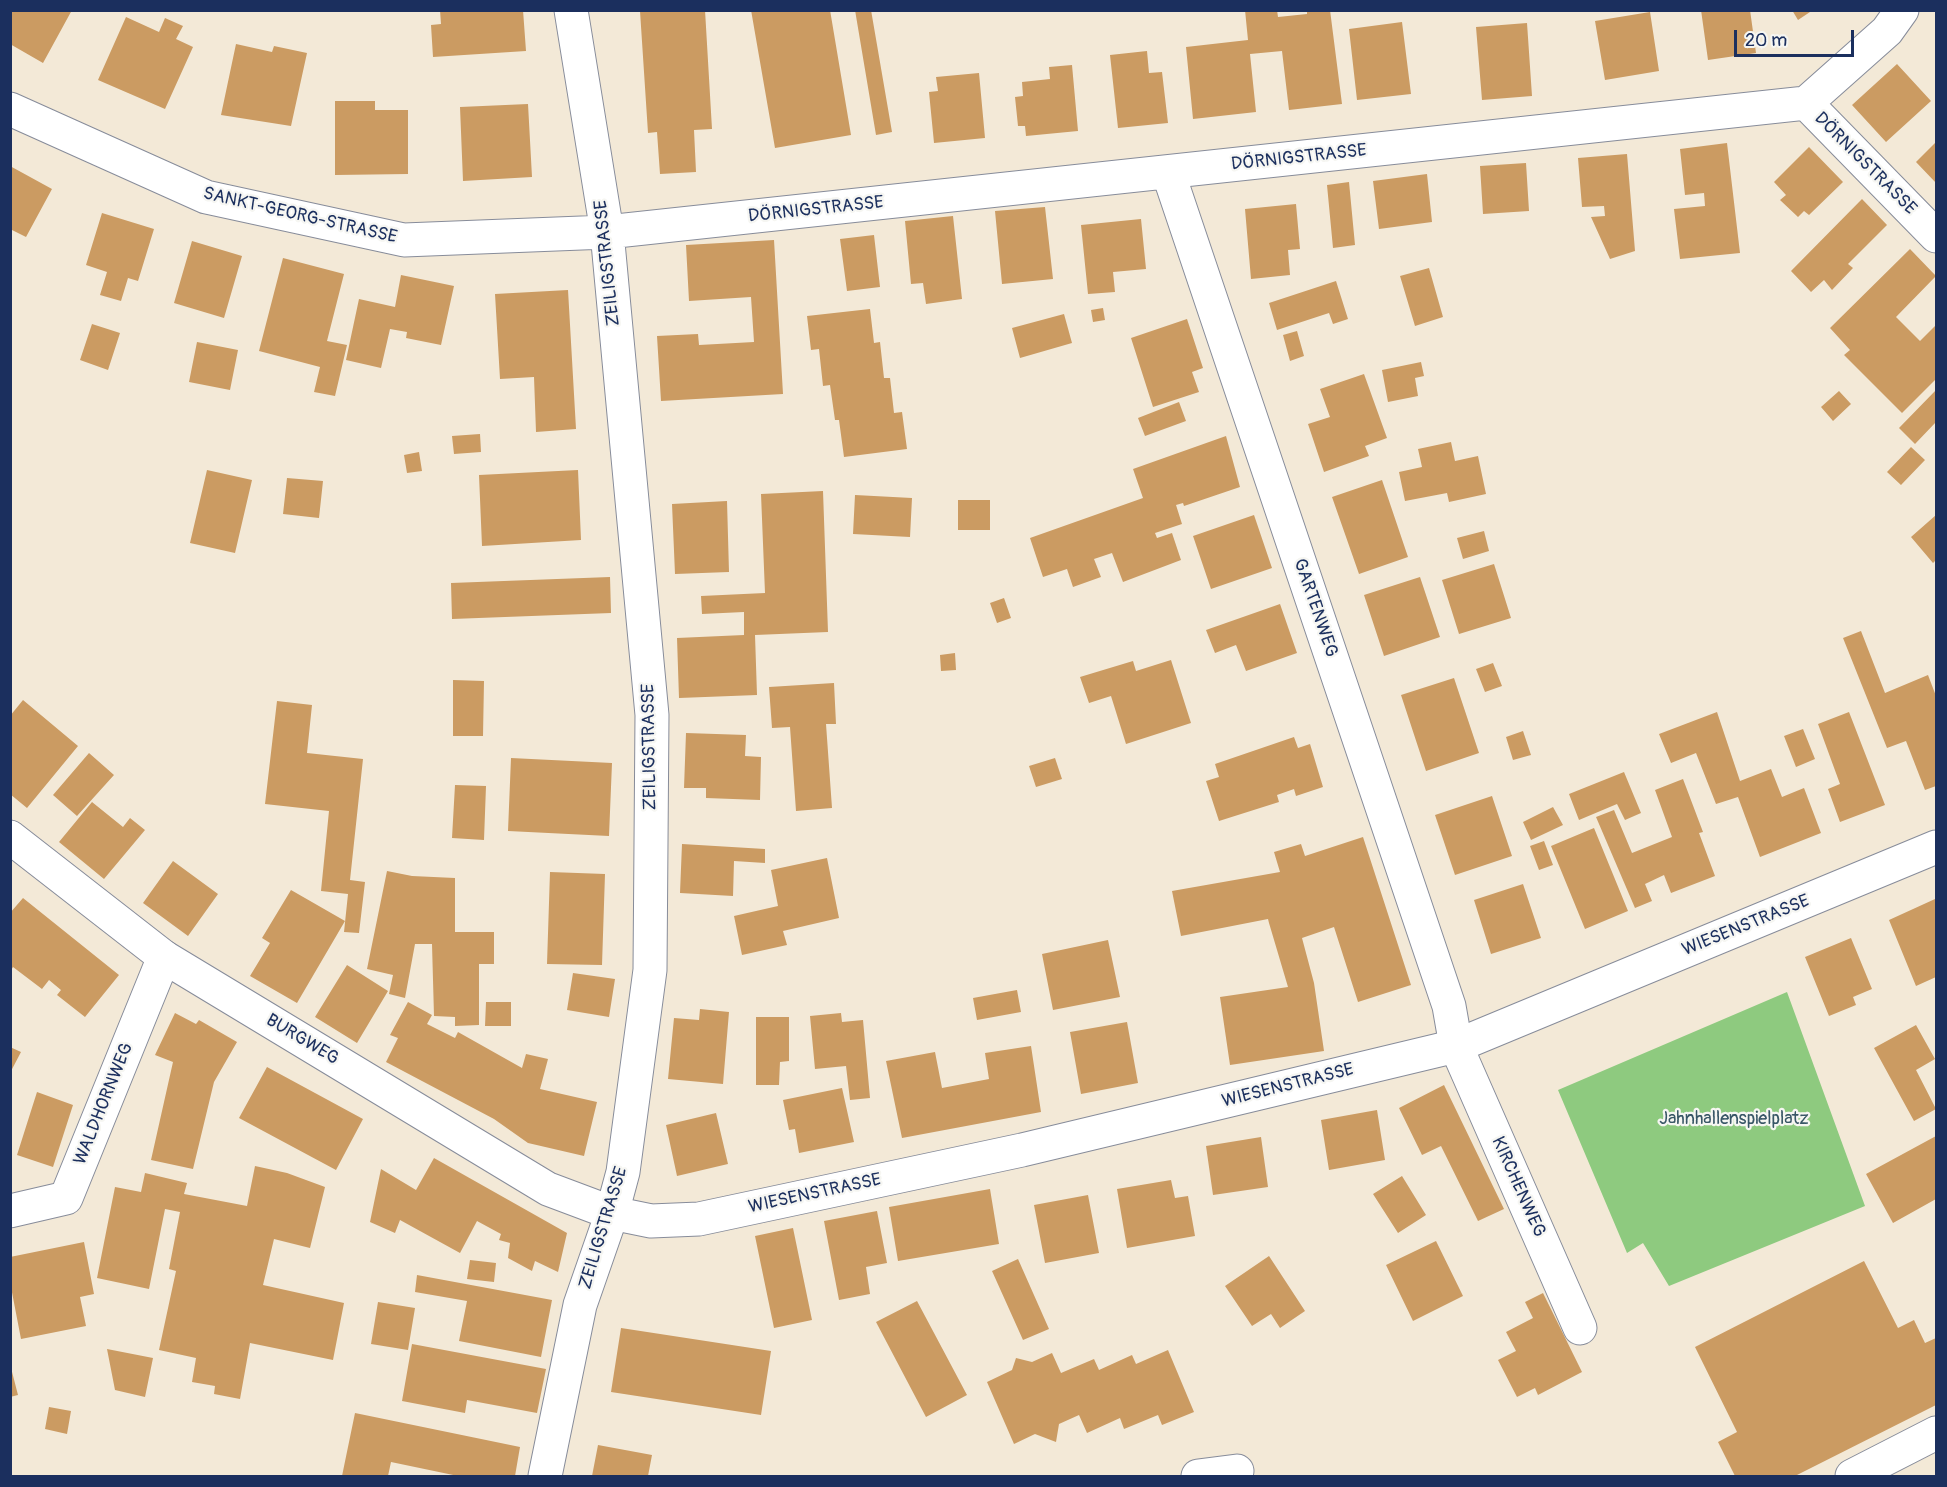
<!DOCTYPE html>
<meta charset="utf-8">
<style>
body{margin:0}
#map{position:relative;width:1947px;height:1487px;overflow:hidden;background:#f3e9d7;font-family:Pangolin,sans-serif}
canvas{display:block}
.frame{position:absolute;inset:0;border:12px solid #1b2f5e;pointer-events:none}
.scale{position:absolute;left:1734px;top:30px;width:120px;height:27px;box-sizing:border-box;border:3px solid #1b2f5e;border-top:0;padding-left:8px;font-size:18px;line-height:21px;white-space:nowrap;color:#1b2f5e;-webkit-text-stroke:4px #f6f6f2;paint-order:stroke}
</style>
<div id="map">
<canvas width="1947" height="1487"></canvas>
<div class="frame"></div>
<div class="scale">20 m</div>
</div>
<script>
const g = document.querySelector('canvas').getContext('2d');
g.lineJoin = 'round';
function paint(path, color) { g.fillStyle = color; g.fill(path, 'evenodd'); }
const shape = rows => new Path2D(rows.map(r => 'M' + r).join(''));
function trace(path, color, width, dash) { g.strokeStyle = color; g.lineWidth = width; g.lineCap = dash ? 'butt' : 'round'; g.setLineDash(dash || []); g.stroke(path); }
function label(font, color, halo, rows, align = 'center') {
  g.font = font + ' Pangolin,sans-serif'; g.lineWidth = 4.5; g.setLineDash([]); g.textBaseline = 'middle'; g.strokeStyle = halo; g.fillStyle = color; for (const [text, x, y, turn = 0] of rows) {
    g.save(); g.translate(x, y); g.rotate((+turn || 0) * Math.PI / 180); g.textAlign = isNaN(turn) ? turn : align; if (halo) g.strokeText(text, 0, 0); g.fillText(text, 0, 0); g.restore();
  }
}
paint(shape([
 [1787,992,1865,1206,1669,1286,1643,1243,1627,1253,1558,1090]
]), '#8eca7f');
paint(shape([
 [10,10,72,10,43,63,10,44],
 [440,10,523,10,526,51,433,57,431,25,441,24],
 [705,10,712,129,694,130,696,172,660,174,657,132,648,133,640,11],
 [751,10,830,10,851,135,775,148],
 [855,10,871,10,892,132,876,135],
 [1245,10,1277,10,1278,17,1307,14,1307,10,1330,10,1342,104,1289,110,1282,51,1250,54,1256,112,1193,119,1186,47,1248,40],
 [1701,10,1750,10,1756,53,1708,60],
 [1792,10,1813,10,1798,20],
 [1650,12,1659,71,1605,80,1595,21],
 [126,17,159,32,165,18,183,26,176,39,193,47,165,109,98,80],
 [1402,22,1411,94,1357,100,1349,29],
 [1527,23,1532,96,1482,100,1476,27],
 [236,44,272,52,274,46,307,53,291,126,221,115],
 [1147,51,1149,73,1162,72,1168,123,1118,128,1110,55],
 [1897,64,1931,101,1886,142,1852,105],
 [1072,65,1078,131,1026,136,1025,126,1018,126,1015,97,1023,96,1022,82,1050,79,1049,67],
 [979,73,985,138,934,143,929,92,938,91,936,77],
 [335,101,375,101,375,110,408,110,408,174,335,175],
 [528,104,532,177,463,181,460,107],
 [1936,142,1936,183,1916,162],
 [1727,143,1740,253,1680,259,1674,209,1705,206,1704,193,1685,195,1680,149],
 [1809,147,1843,182,1809,215,1804,211,1798,217,1780,200,1786,195,1774,182],
 [1627,154,1635,251,1610,259,1591,217,1605,216,1604,206,1582,207,1578,158],
 [1526,163,1529,211,1483,214,1480,166],
 [10,166,52,189,26,237,10,229],
 [1427,174,1432,222,1379,229,1373,181],
 [1349,182,1355,245,1333,248,1327,185],
 [1862,199,1887,225,1848,264,1853,268,1832,290,1824,280,1811,292,1791,271],
 [1296,204,1300,249,1288,250,1290,275,1251,279,1245,209],
 [1045,207,1053,279,1002,284,995,211],
 [102,213,154,229,138,281,128,278,121,301,100,295,107,272,86,265],
 [953,216,962,299,926,304,923,283,911,284,905,221],
 [1141,219,1146,269,1113,272,1115,292,1088,294,1081,225],
 [874,235,880,287,847,291,840,239],
 [774,240,783,394,661,401,657,336,698,334,699,345,754,342,751,297,689,301,686,245],
 [192,241,242,256,224,318,174,303],
 [1910,249,1936,276,1896,317,1920,341,1936,325,1936,379,1902,413,1844,355,1850,350,1830,328],
 [283,258,344,274,327,341,347,345,335,396,314,392,320,367,259,351],
 [1429,268,1443,317,1415,326,1400,276],
 [401,275,454,286,441,345,406,338,407,332,390,329,381,368,346,360,359,299,395,307],
 [1336,281,1348,319,1333,324,1329,313,1277,330,1269,303],
 [568,290,576,429,536,432,534,377,500,379,495,294],
 [1103,308,1105,320,1093,322,1091,310],
 [870,309,874,343,880,342,884,378,890,378,894,413,902,412,907,449,844,457,839,420,835,420,830,385,823,386,819,349,811,350,807,316],
 [1064,314,1072,343,1020,358,1012,328],
 [1187,319,1203,368,1192,372,1199,392,1153,407,1131,338],
 [92,324,120,333,108,370,80,360],
 [1297,331,1304,356,1290,361,1283,335],
 [197,342,238,350,230,390,189,382],
 [1421,362,1424,376,1415,378,1418,396,1388,402,1382,370],
 [1364,374,1387,438,1365,446,1369,456,1324,472,1308,424,1330,417,1320,389],
 [1936,390,1936,422,1915,444,1899,428],
 [1839,391,1851,404,1833,421,1821,407],
 [1179,402,1186,421,1145,436,1138,418],
 [480,434,481,452,454,454,452,436],
 [1226,436,1240,487,1184,506,1183,503,1176,505,1182,524,1155,533,1157,538,1172,533,1181,560,1123,582,1112,553,1094,559,1101,577,1073,587,1067,569,1043,577,1030,538,1143,498,1133,469],
 [1451,442,1455,461,1478,456,1486,494,1449,502,1447,493,1405,501,1399,472,1422,467,1418,449],
 [1911,447,1925,460,1901,485,1887,472],
 [419,452,422,471,407,473,404,455],
 [207,470,252,480,235,553,190,543],
 [578,470,581,540,482,546,479,475],
 [287,478,323,481,319,518,283,514],
 [1382,480,1408,557,1359,574,1332,497],
 [823,491,828,632,755,635,757,695,679,698,677,638,744,635,744,612,702,614,701,596,765,593,761,494],
 [855,495,912,498,910,537,853,534],
 [958,500,990,500,990,530,958,530],
 [727,501,729,572,675,574,672,504],
 [1254,515,1272,568,1211,589,1193,536],
 [1936,515,1936,560,1933,563,1911,537],
 [1484,531,1489,551,1463,559,1457,538],
 [1494,564,1511,618,1459,634,1442,580],
 [610,577,611,613,452,619,451,583],
 [1420,577,1440,637,1384,656,1364,595],
 [1004,598,1011,618,997,623,990,603],
 [1280,604,1297,653,1246,671,1236,645,1215,653,1206,630],
 [1861,631,1885,693,1928,675,1936,696,1936,786,1925,790,1906,741,1887,748,1843,638],
 [955,653,956,670,941,671,940,655],
 [1171,660,1191,723,1126,744,1111,696,1089,703,1080,677,1133,661,1136,671],
 [1493,663,1502,686,1485,692,1476,669],
 [1454,678,1479,753,1426,771,1401,695],
 [453,680,484,681,483,736,453,736],
 [834,683,836,724,826,724,832,808,796,811,790,727,772,728,769,687],
 [23,700,78,746,27,808,10,794,10,716],
 [277,701,312,705,307,753,363,759,350,880,365,882,359,933,344,932,348,894,321,891,329,811,265,804],
 [1717,712,1740,781,1771,769,1782,797,1804,788,1821,833,1760,857,1738,797,1716,804,1696,753,1671,763,1659,734],
 [1849,712,1885,805,1840,822,1828,789,1840,784,1818,724],
 [1803,729,1815,759,1796,767,1784,736],
 [1523,731,1531,755,1513,760,1506,737],
 [686,733,746,735,745,756,761,757,760,800,706,798,706,788,684,788],
 [1294,737,1298,748,1310,744,1323,787,1296,796,1294,789,1277,795,1279,802,1219,821,1206,781,1219,777,1215,764],
 [89,753,114,775,77,816,53,795],
 [511,758,612,763,609,836,508,831],
 [1055,758,1062,779,1036,787,1029,766],
 [1624,772,1641,813,1625,820,1617,804,1579,820,1569,794],
 [1683,779,1703,832,1699,833,1715,876,1671,893,1664,875,1645,884,1652,901,1635,908,1596,817,1614,810,1632,853,1672,837,1655,790],
 [455,785,486,786,484,840,452,838],
 [1492,796,1512,856,1455,875,1435,815],
 [92,802,123,827,130,818,145,830,104,879,59,842],
 [1553,807,1563,825,1531,840,1523,822],
 [1594,828,1628,911,1585,929,1551,846],
 [1363,837,1411,985,1358,1002,1334,927,1302,938,1314,983,1324,1051,1230,1065,1220,997,1288,987,1269,923,1268,919,1181,936,1172,891,1280,872,1274,852,1301,844,1305,856],
 [1544,841,1553,865,1539,870,1530,846],
 [682,844,765,849,765,863,734,861,733,896,680,893],
 [827,858,839,918,783,931,787,945,742,955,734,916,778,906,771,870],
 [173,861,218,894,188,936,143,903],
 [387,871,412,876,455,878,455,932,494,932,494,964,479,964,479,1025,455,1026,455,1017,434,1016,432,944,415,944,405,998,389,994,393,975,367,969],
 [550,872,605,874,602,965,547,964],
 [1523,884,1541,938,1491,954,1474,900],
 [291,890,345,921,297,1003,250,976,270,943,262,938],
 [23,898,119,975,85,1017,57,995,61,990,49,980,42,989,13,967,10,972,10,913],
 [1935,899,1936,977,1916,986,1889,920],
 [1851,938,1872,989,1853,997,1856,1005,1829,1016,1805,957],
 [1108,940,1120,997,1053,1010,1042,954],
 [347,965,388,991,357,1043,315,1017],
 [573,973,615,979,609,1017,567,1010],
 [1017,990,1021,1012,977,1020,973,998],
 [408,1002,432,1015,427,1024,455,1038,458,1032,522,1068,526,1054,548,1059,540,1089,597,1102,584,1156,528,1143,494,1119,386,1062,398,1038,390,1035],
 [486,1002,511,1002,511,1026,485,1026],
 [700,1009,729,1012,723,1084,668,1079,674,1018,699,1020],
 [175,1013,196,1024,199,1020,237,1042,214,1082,193,1169,151,1160,173,1062,155,1055],
 [841,1013,842,1022,863,1020,870,1098,850,1100,846,1066,815,1069,810,1016],
 [756,1017,789,1017,789,1061,780,1062,779,1085,756,1085],
 [1127,1022,1138,1083,1081,1094,1070,1032],
 [1916,1025,1935,1059,1916,1070,1936,1109,1914,1121,1874,1048],
 [1031,1046,1041,1112,902,1138,886,1061,935,1052,942,1088,989,1079,985,1053],
 [10,1047,21,1052,10,1073],
 [267,1067,363,1119,336,1170,239,1118],
 [1444,1085,1504,1209,1478,1221,1441,1146,1422,1155,1399,1108],
 [842,1088,854,1142,799,1153,795,1129,789,1130,783,1100],
 [37,1092,73,1105,53,1167,17,1155],
 [1377,1110,1385,1160,1329,1170,1321,1120],
 [716,1113,728,1164,677,1176,666,1125],
 [1936,1136,1936,1199,1893,1223,1866,1174],
 [1261,1137,1268,1187,1213,1195,1206,1146],
 [434,1158,567,1233,558,1272,535,1261,532,1271,508,1258,510,1243,499,1240,501,1234,477,1221,460,1253,400,1220,395,1233,370,1222,381,1169,416,1190],
 [255,1166,287,1173,325,1187,310,1248,274,1239,263,1285,344,1303,333,1360,250,1343,240,1399,214,1394,215,1386,192,1382,196,1358,159,1350,176,1271,169,1269,180,1212,165,1209,149,1289,97,1278,115,1187,141,1192,145,1173,187,1183,184,1194,247,1206],
 [1402,1176,1426,1215,1398,1233,1373,1194],
 [1171,1180,1175,1198,1188,1196,1195,1236,1127,1248,1117,1189],
 [990,1189,999,1244,898,1261,889,1207],
 [1088,1195,1099,1253,1045,1263,1034,1205],
 [877,1211,887,1263,866,1267,870,1294,839,1300,824,1221],
 [793,1228,812,1320,774,1328,755,1236],
 [1436,1241,1463,1296,1413,1321,1386,1265],
 [84,1242,94,1294,80,1297,86,1326,21,1339,10,1282,10,1257],
 [1269,1256,1305,1311,1280,1328,1271,1314,1252,1326,1225,1286],
 [1018,1259,1049,1329,1023,1340,992,1271],
 [470,1260,496,1263,494,1282,467,1279],
 [1864,1261,1898,1328,1914,1320,1925,1343,1936,1338,1936,1405,1795,1476,1735,1476,1718,1442,1737,1432,1695,1347],
 [417,1275,552,1300,541,1357,459,1341,467,1301,415,1292],
 [1543,1293,1582,1372,1538,1395,1535,1388,1517,1397,1498,1360,1516,1351,1506,1332,1533,1318,1525,1302],
 [917,1301,967,1395,926,1417,876,1322],
 [378,1302,415,1308,408,1350,371,1344],
 [621,1328,771,1351,761,1415,611,1392],
 [412,1344,546,1369,537,1413,467,1400,465,1413,402,1401],
 [107,1349,153,1358,145,1397,115,1390],
 [1168,1350,1194,1412,1162,1425,1158,1415,1124,1429,1120,1418,1087,1433,1079,1415,1059,1424,1056,1442,1035,1434,1014,1444,987,1382,1012,1370,1016,1358,1032,1362,1052,1353,1061,1373,1094,1359,1099,1370,1132,1355,1136,1364],
 [10,1364,18,1395,10,1397],
 [49,1407,71,1411,67,1434,45,1429],
 [355,1413,520,1447,515,1476,458,1476,391,1462,388,1476,342,1476],
 [598,1445,652,1455,648,1476,592,1476]
]), '#cb9b62');
const minor = shape([
 [571,10,607,232,652,715,650,970,623,1172,612,1213],
 [1806,103,1936,236],
 [1806,103,1887,31,1902,10],
 [10,109,206,197,404,240,607,232,1806,103],
 [1168,172,1449,1006,1456,1046,1580,1328],
 [10,1211,66,1198,164,957],
 [1198,1476,1237,1471],
 [1852,1476,1936,1433]
]);
const tertiary = shape([
 [10,837,164,957,548,1189,612,1213,651,1221,699,1219,1022,1150,1456,1046,1936,847],
 [545,1476,580,1305,612,1213]
]);
trace(minor, '#878c9a', 35);
trace(tertiary, '#878c9a', 35);
trace(minor, '#fff', 33);
trace(tertiary, '#fff', 33);
label('18px', '#1b2f5e', '#f6f6f2', [
 ["DÖRNIGSTRASSE",1299,158,-6],
 ["DÖRNIGSTRASSE",1865,164,45],
 ["DÖRNIGSTRASSE",816,210,-6],
 ["SANKT-GEORG-STRASSE",300,216,13],
 ["ZEILIGSTRASSE",608,263,-96],
 ["GARTENWEG",1315,608,71],
 ["ZEILIGSTRASSE",650,747,-91],
 ["WIESENSTRASSE",1746,926,-22],
 ["BURGWEG",302,1040,31],
 ["WIESENSTRASSE",1288,1086,-14],
 ["WALDHORNWEG",104,1104,-68],
 ["KIRCHENWEG",1518,1187,66],
 ["WIESENSTRASSE",815,1194,-12],
 ["ZEILIGSTRASSE",604,1228,-73]
]);
label('18px', '#385666', '#f6f6f2', [
 ["Jahnhallenspielplatz",1734,1119]
]);
</script>
